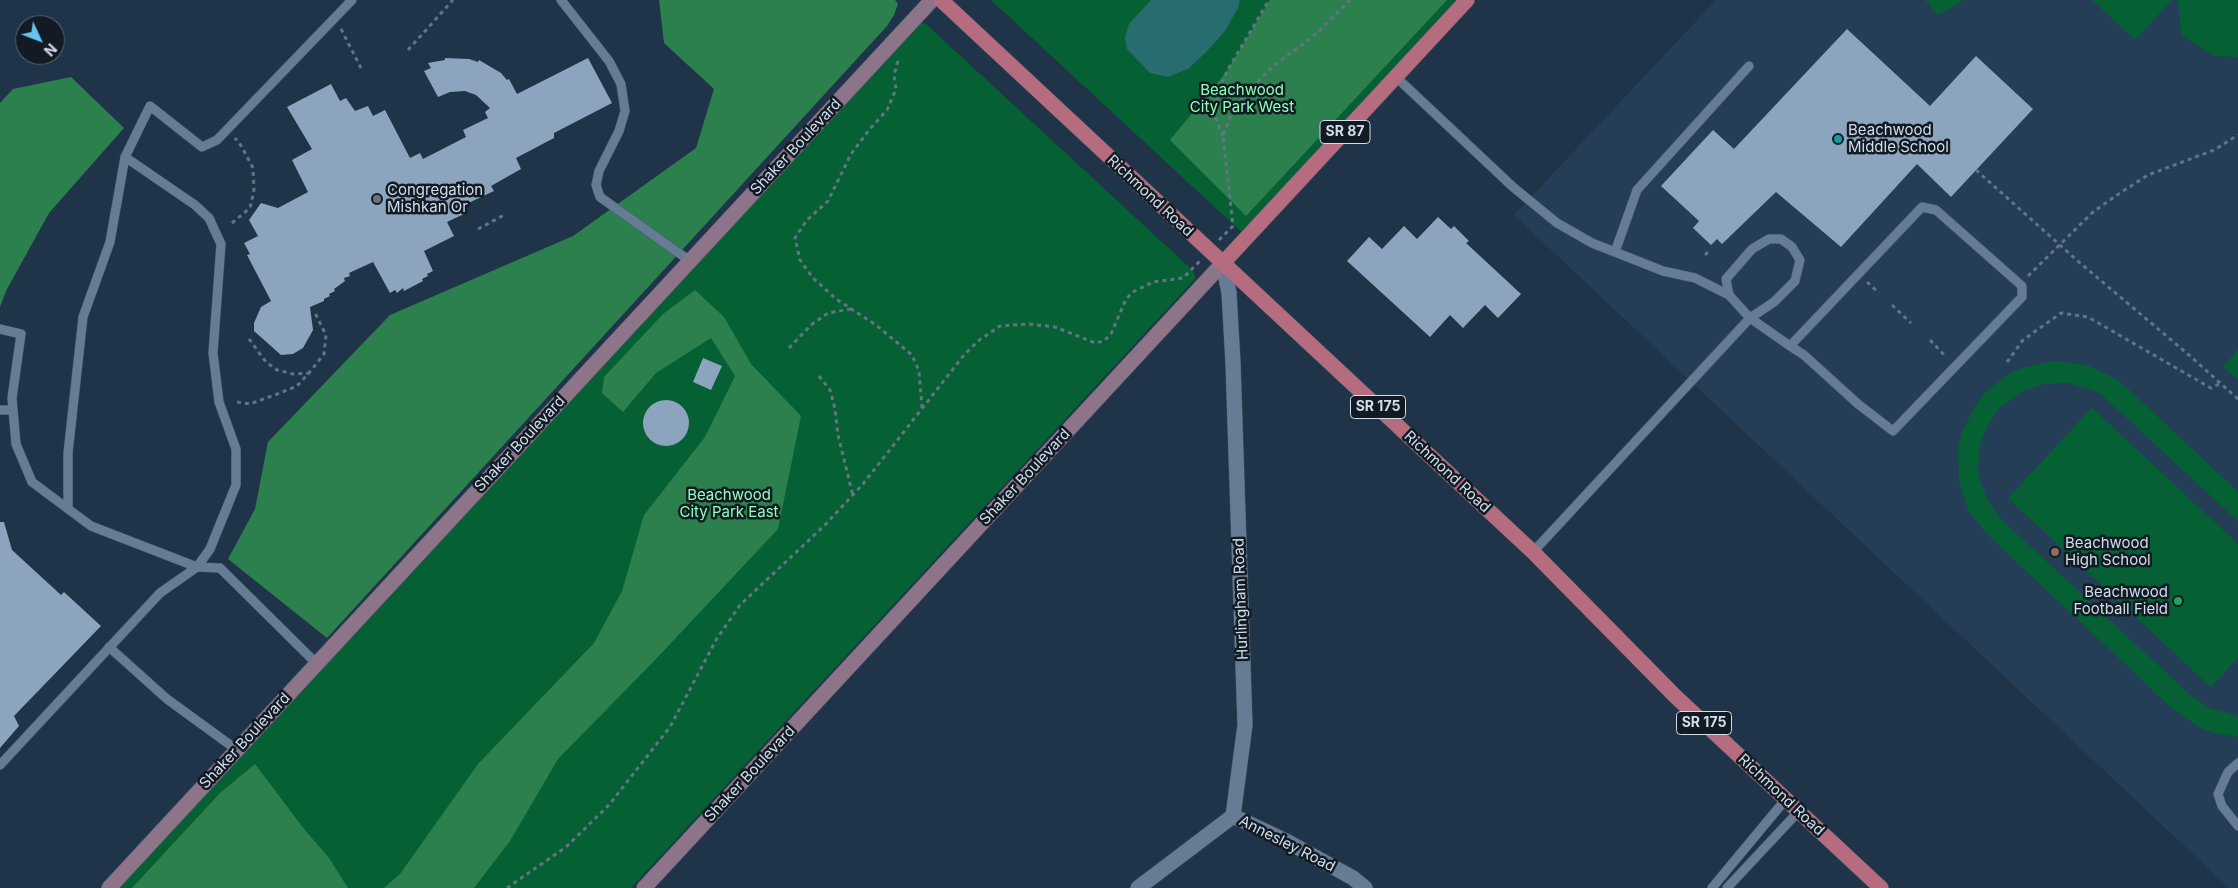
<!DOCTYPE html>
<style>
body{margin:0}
#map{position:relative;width:2238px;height:888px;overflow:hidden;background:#1f3448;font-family:Inter,sans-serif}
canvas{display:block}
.north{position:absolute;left:15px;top:15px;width:50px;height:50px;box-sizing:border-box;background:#121b24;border:1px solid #5e6974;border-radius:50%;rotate:133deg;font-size:14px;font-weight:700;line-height:20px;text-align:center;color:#d1deeb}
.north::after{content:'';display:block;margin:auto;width:18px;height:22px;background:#64c5ee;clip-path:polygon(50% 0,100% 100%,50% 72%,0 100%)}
</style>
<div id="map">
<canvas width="2238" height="888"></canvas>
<div class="north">N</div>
</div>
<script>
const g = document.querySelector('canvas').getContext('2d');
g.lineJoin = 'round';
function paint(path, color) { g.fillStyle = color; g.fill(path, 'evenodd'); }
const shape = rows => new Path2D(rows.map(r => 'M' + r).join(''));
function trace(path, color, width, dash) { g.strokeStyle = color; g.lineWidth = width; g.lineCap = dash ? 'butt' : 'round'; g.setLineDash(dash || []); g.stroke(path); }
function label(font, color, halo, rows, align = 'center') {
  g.font = font + ' Inter,sans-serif'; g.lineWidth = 5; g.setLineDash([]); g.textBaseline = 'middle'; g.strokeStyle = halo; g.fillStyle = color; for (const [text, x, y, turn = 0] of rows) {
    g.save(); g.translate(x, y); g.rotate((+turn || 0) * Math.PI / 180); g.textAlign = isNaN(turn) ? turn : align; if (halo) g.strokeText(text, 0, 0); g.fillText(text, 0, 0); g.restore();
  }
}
paint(shape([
 [1716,0,2238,0,2238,888,2229,888,1514,215]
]), '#243e58');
paint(shape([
 [991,0,1467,0,1247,237],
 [1925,0,1964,0,1938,15],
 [2092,0,2172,0,2135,40],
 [2178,0,2238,0,2238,57,2213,56,2181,34],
 [920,22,926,24,1189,267,1195,274,1195,279,631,888,117,888],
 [2238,349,2238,379,2223,367],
 [2055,361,2087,365,2116,379,2128,389,2238,492,2238,521,2103,396,2093,390,2068,383,2043,384,2020,392,2000,408,1992,418,1981,440,1978,465,1979,478,1988,501,2003,521,2189,694,2209,708,2238,716,2238,737,2215,733,2200,728,2174,710,1989,536,1969,512,1959,482,1958,450,1961,434,1975,406,1984,393,2009,374,2024,367],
 [2092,408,2238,544,2238,658,2211,687,2008,498]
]), '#056133');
paint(shape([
 [659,0,895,0,898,4,894,15,887,26,327,638,228,559,255,509,268,442,390,315,573,236,696,148,714,89,664,43],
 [1270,0,1447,0,1246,216,1170,140,1227,71],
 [71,77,124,128,49,213,6,291,0,307,0,103,13,89],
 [695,290,724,317,751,364,801,416,778,529,656,659,558,759,510,841,474,888,384,888,400,874,478,764,594,643,622,591,644,515,705,437,735,376,711,338,656,373,623,412,602,393,604,377,663,314],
 [255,764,304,829,329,858,348,888,132,888,220,793]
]), '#2b804d');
paint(shape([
 [1151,0,1240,0,1238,8,1225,31,1206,52,1188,69,1168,77,1150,73,1127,49,1125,37,1129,24]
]), '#276c6f');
paint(shape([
 [1847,29,1930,106,1976,56,2033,109,1951,197,1917,164,1841,247,1776,192,1722,244,1717,239,1711,245,1693,228,1699,221,1661,186,1713,130,1734,149],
 [445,58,469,59,478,62,479,60,501,73,507,80,509,79,517,94,588,58,612,103,554,133,554,138,516,158,521,169,491,186,494,191,462,206,466,213,447,222,454,236,424,251,433,271,427,274,428,276,422,279,423,281,404,291,403,288,397,293,395,290,390,293,373,262,349,273,350,276,344,278,345,281,334,289,335,291,329,294,330,296,324,299,324,301,310,307,313,330,303,348,293,354,281,355,254,331,254,323,261,307,271,301,247,255,250,254,244,243,258,236,249,220,261,203,278,208,308,192,292,160,312,149,287,107,331,84,340,101,346,98,355,111,368,106,373,116,385,110,410,158,420,153,423,159,466,137,463,130,488,118,485,112,490,108,476,95,465,91,450,92,438,97,424,71,431,68,428,63,445,60],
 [1438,217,1451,229,1454,226,1469,241,1466,243,1521,294,1498,318,1485,305,1463,328,1450,315,1430,337,1347,261,1369,237,1382,249,1404,226,1417,239],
 [703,358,722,366,711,390,693,382],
 '643 423a23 23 0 1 1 46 0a23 23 0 1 1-46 0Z',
 [0,522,4,522,12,550,61,595,64,592,101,626,14,716,19,726,0,748]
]), '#8ca4bd');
const lane = shape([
 [561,0,609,61,621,84,625,111,619,131,599,171,596,185,600,197,690,261],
 [1396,77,1513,187,1557,223,1592,243,1663,271,1695,278,1729,295,1750,318,1790,346,1804,355,1858,404,1893,431,2022,297,2022,286,1936,210,1922,207,1790,346],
 [1615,252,1637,190,1749,66],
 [0,329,21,334,12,398,13,410,16,444,32,482,91,526,197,567,210,549,236,485,236,449,219,402,213,353,221,244,209,218,195,205,125,157],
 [0,410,13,410],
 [68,509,68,453,83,317,110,242,125,157,150,106,202,147,217,140,352,0],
 [1533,552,1750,318,1774,302,1795,281,1800,260,1792,247,1781,239,1769,239,1752,249,1726,279,1729,295],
 [109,647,167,699,237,750],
 [2238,763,2228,772,2218,794,2222,806,2238,826],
 [0,765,160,593,197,567,220,568,317,664],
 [1712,888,1786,799],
 [1727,888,1799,811]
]);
const street = shape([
 [1233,816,1288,842,1353,878,1365,888],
 [1138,888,1233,816,1245,725,1233,363,1229,293,1223,263]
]);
const secondary = shape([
 [109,888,932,0],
 [644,888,1223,263]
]);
const primary = shape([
 [941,0,1533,552,1675,696,1881,888],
 [1223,263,1467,0]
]);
trace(lane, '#405263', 10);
trace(street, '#405263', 16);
trace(secondary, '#405263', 16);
trace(primary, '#405263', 16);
trace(shape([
 [341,29,361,68],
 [408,50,453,0],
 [898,61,894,75,896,89,887,110,869,130,851,154,828,201,807,220,795,238,800,260,813,278,836,299,876,325,912,355,919,371,922,408],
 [1215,99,1234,106],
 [1223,136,1215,117,1215,99,1227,71,1269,0],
 [1976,170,2080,263,2189,355,2238,399],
 [232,223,250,208,254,190,253,168,242,147,235,138],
 [478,229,506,214],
 [1219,240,1233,226,1223,136,1234,106,1271,68,1316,34,1350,0],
 [1705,255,1710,250],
 [2028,276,2093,212,2120,193,2148,175,2214,150,2238,135],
 [1867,282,1879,293],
 [1892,305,1911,323],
 [249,339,266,362,277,370,293,374,309,373],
 [1930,340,1946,357],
 [789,348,811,325,828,313,851,309],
 [2007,362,2023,340,2061,313,2088,317,2211,388,2221,383],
 [819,376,830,390,835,409,838,435,853,496],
 [237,402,250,404,280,393,297,386,309,373,324,354,326,335,314,311],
 [507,888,566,847,609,805,670,727,716,640,740,605,825,525,863,484,964,355,978,341,1000,326,1029,324,1055,327,1095,343,1104,341,1111,334,1126,299,1133,292,1153,282,1183,278,1200,261]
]), '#627485', 3, [4, 4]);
trace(lane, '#657c94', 9);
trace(street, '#657c94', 15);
trace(secondary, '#8d7489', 15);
trace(primary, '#b46c7e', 15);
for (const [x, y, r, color] of [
 [1838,139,5,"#0f9aa8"],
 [377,199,5,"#6b7280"],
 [2055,552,5,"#8d6e63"],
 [2178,601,5,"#2e9e5b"]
]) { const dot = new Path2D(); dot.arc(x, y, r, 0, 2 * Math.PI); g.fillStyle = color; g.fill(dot); trace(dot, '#121b24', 2); }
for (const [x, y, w] of [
 [1345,132,50],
 [1378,407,55],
 [1704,723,55]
]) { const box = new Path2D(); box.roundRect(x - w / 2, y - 11.5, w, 23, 4); g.fillStyle = '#121b24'; g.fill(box); trace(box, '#d1deeb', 1); }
label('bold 14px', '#d1deeb', null, [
 ["SR 87",1345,132],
 ["SR 175",1378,407],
 ["SR 175",1704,723]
]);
label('15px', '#91ffb6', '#121b24', [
 ["Beachwood",1242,90],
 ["City Park West",1242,107],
 ["Beachwood",729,495],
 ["City Park East",729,512]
]);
label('15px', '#d1deeb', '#121b24', [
 ["Beachwood",1848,130],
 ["Middle School",1848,147],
 ["Congregation",387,190],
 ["Mishkan Or",387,207],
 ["Beachwood",2065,543],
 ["High School",2065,560],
 ["Beachwood",2168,592,"right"],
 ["Football Field",2168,609,"right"]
], 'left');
label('15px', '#d1deeb', '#121b24', [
 ["Shaker Boulevard",796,147,-47],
 ["Richmond Road",1150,196,43],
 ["Shaker Boulevard",520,444,-47],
 ["Richmond Road",1447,472,43],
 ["Shaker Boulevard",1025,477,-47],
 ["Hurlingham Road",1241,599,-92],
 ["Shaker Boulevard",245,741,-47],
 ["Shaker Boulevard",750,774,-47],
 ["Richmond Road",1781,795,43],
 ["Annesley Road",1287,844,27]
]);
</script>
